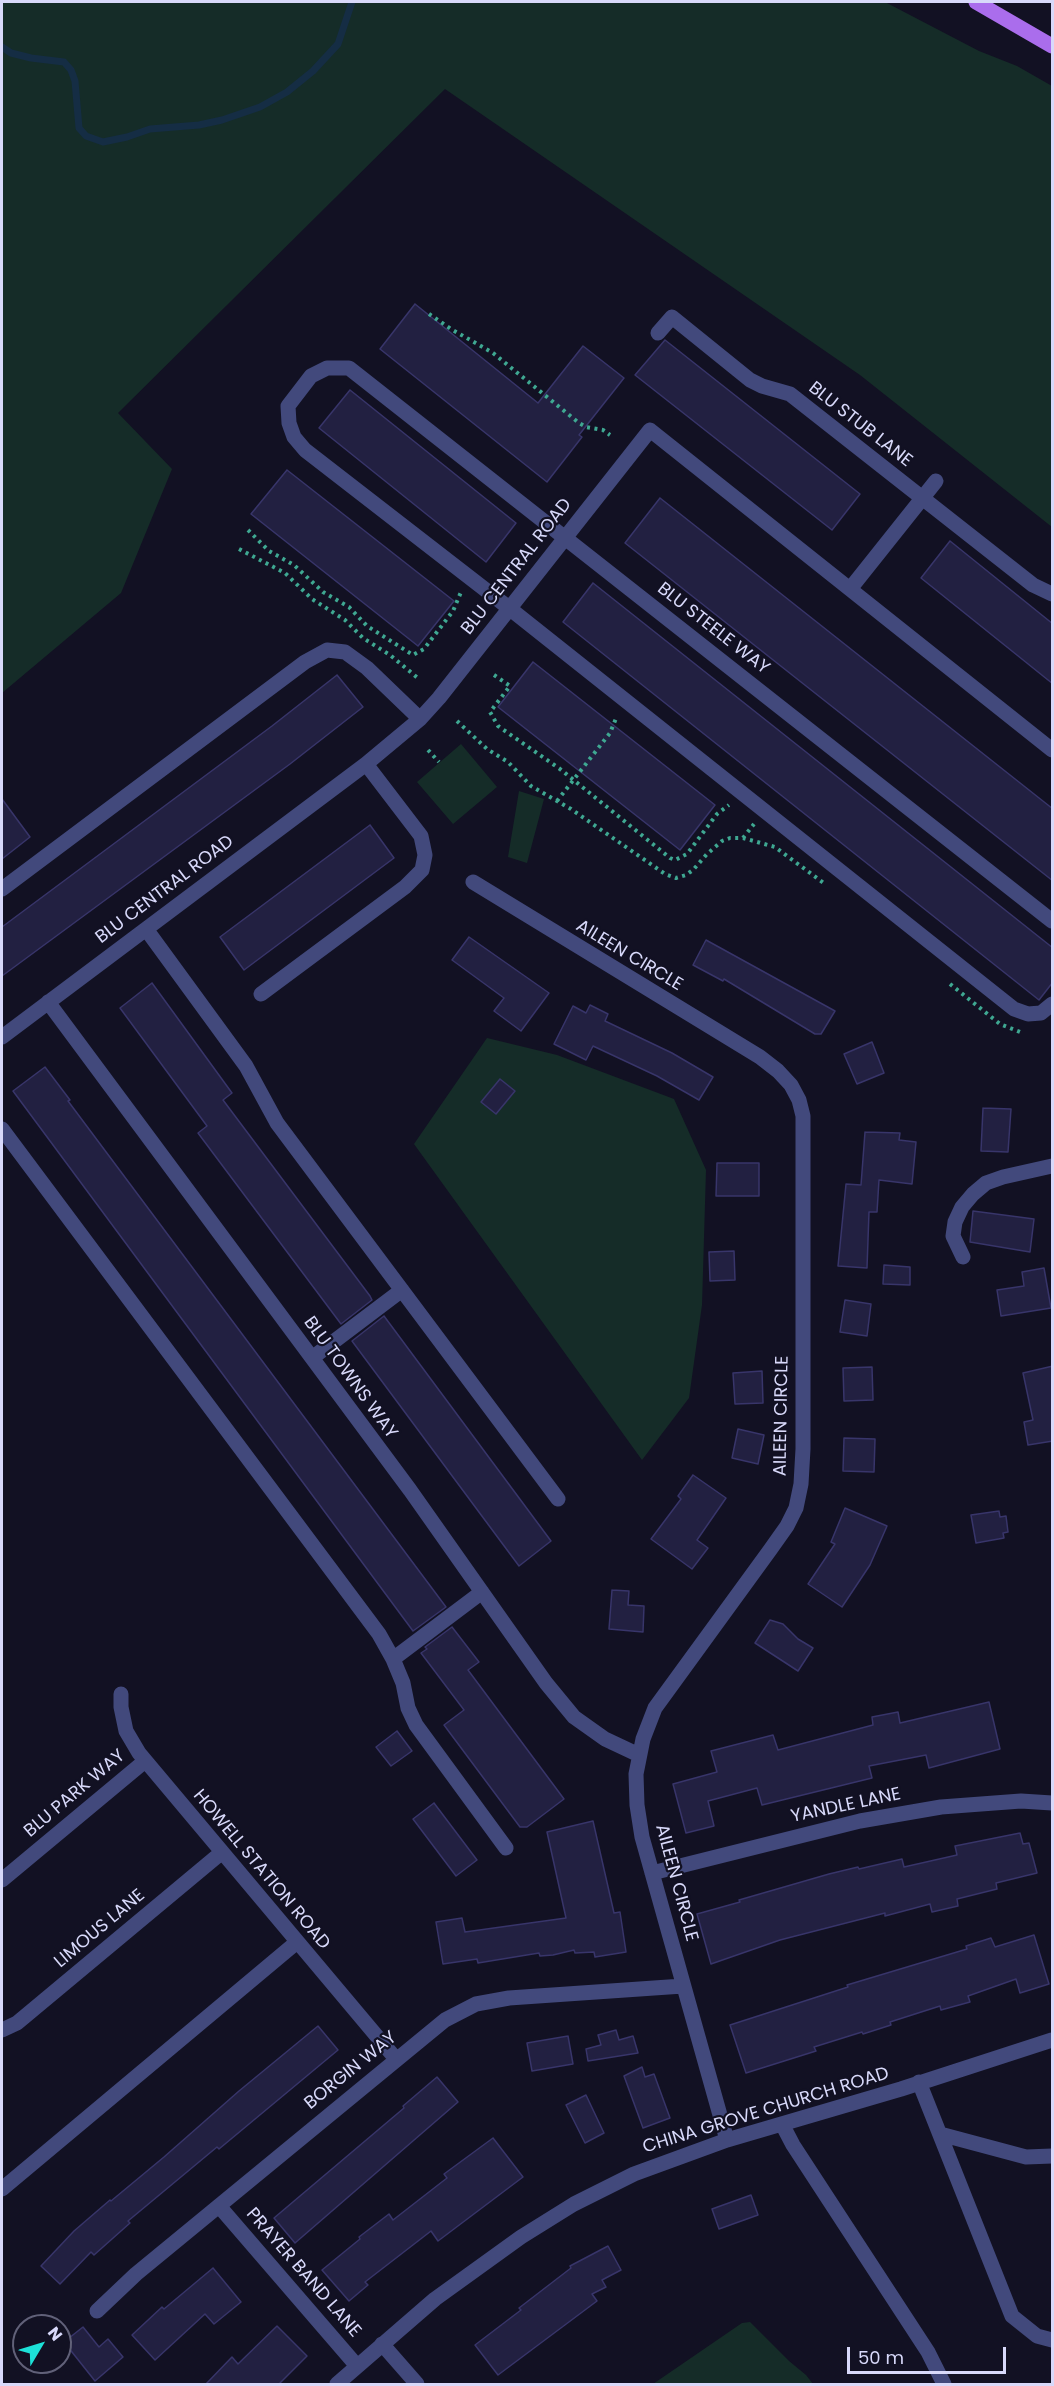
<!DOCTYPE html>
<style>
body{margin:0}
#map{position:relative;width:1054px;height:2386px;overflow:hidden;background:#121123;font-family:Poppins,sans-serif}
canvas{display:block}
.frame{position:absolute;inset:0;border:3px solid #d8d9fa;pointer-events:none}
.north{position:absolute;left:12px;top:2314px;width:60px;height:60px;box-sizing:border-box;background:#121123;border:2px solid #616179;border-radius:50%;rotate:52deg;font-size:16px;font-weight:700;line-height:24px;text-align:center;color:#d8d9fa}
.north::after{content:'';display:block;margin:auto;width:21px;height:27px;background:#1de1d8;clip-path:polygon(50% 0,100% 100%,50% 72%,0 100%)}
.scale{position:absolute;left:847px;top:2347px;width:159px;height:27px;box-sizing:border-box;border:3px solid #d8d9fa;border-top:0;padding-left:8px;font-size:18px;line-height:21px;white-space:nowrap;color:#d8d9fa;-webkit-text-stroke:4px #121123;paint-order:stroke}
</style>
<div id="map">
<canvas width="1054" height="2386"></canvas>
<div class="frame"></div>
<div class="north">N</div>
<div class="scale">50 m</div>
</div>
<script>
const g = document.querySelector('canvas').getContext('2d');
g.lineJoin = 'round';
function paint(path, color) { g.fillStyle = color; g.fill(path, 'evenodd'); }
const shape = rows => new Path2D(rows.map(r => 'M' + r).join(''));
function trace(path, color, width, dash) { g.strokeStyle = color; g.lineWidth = width; g.lineCap = dash ? 'butt' : 'round'; g.setLineDash(dash || []); g.stroke(path); }
function label(font, color, halo, rows, align = 'center') {
  g.font = font + ' Poppins,sans-serif'; g.lineWidth = 4.5; g.setLineDash([]); g.textBaseline = 'middle'; g.strokeStyle = halo; g.fillStyle = color; for (const [text, x, y, turn = 0] of rows) {
    g.save(); g.translate(x, y); g.rotate((+turn || 0) * Math.PI / 180); g.textAlign = isNaN(turn) ? turn : align; if (halo) g.strokeText(text, 0, 0); g.fillText(text, 0, 0); g.restore();
  }
}
paint(shape([
 [2,2,885,2,979,51,1017,66,1052,86,1052,527,860,375,445,89,118,413,172,469,121,593,2,693],
 [461,744,497,787,453,824,417,782],
 [519,791,544,799,527,863,508,857],
 [487,1038,557,1055,674,1099,706,1170,702,1305,689,1398,642,1460,414,1144],
 [750,2322,789,2361,806,2375,813,2384,653,2384,742,2323]
]), '#152c28');
trace(shape([
 [2,47,11,53,31,58,64,62,71,70,75,81,79,128,86,136,103,142,127,137,150,129,199,125,222,120,260,107,287,92,313,71,338,44,352,2]
]), '#152d44', 7);
const building = shape([
 [415,304,538,403,583,346,624,378,579,435,582,437,547,482,380,349,415,304],
 [665,340,860,494,832,530,635,375,665,340],
 [350,390,516,523,486,562,319,428,350,390],
 [287,470,454,601,418,646,251,514,287,470],
 [660,498,1053,809,1053,881,625,543,660,498],
 [950,541,1053,624,1053,684,921,578,950,541],
 [593,583,1053,948,1053,982,1039,1000,563,622,593,583],
 [533,662,715,805,680,850,498,707,533,662],
 [337,675,363,707,290,764,2,976,2,927,272,726,337,675],
 [2,799,30,837,2,859,2,799],
 [370,825,394,858,244,970,220,937,370,825],
 [469,937,549,993,521,1031,494,1011,504,998,452,960,469,937],
 [706,940,835,1011,821,1034,815,1034,724,979,723,981,693,965,706,940],
 [152,983,232,1093,223,1100,370,1296,372,1300,341,1324,198,1133,207,1126,120,1008,152,983],
 [590,1005,608,1014,605,1021,672,1053,713,1077,699,1100,657,1076,593,1046,586,1060,554,1044,573,1006,586,1013,590,1005],
 [872,1042,884,1073,857,1084,844,1054,872,1042],
 [45,1067,70,1100,68,1101,446,1607,413,1631,13,1091,45,1067],
 [500,1079,515,1091,496,1114,481,1102,500,1079],
 [983,1108,1011,1109,1008,1152,981,1151,983,1108],
 [865,1132,900,1133,899,1140,916,1142,912,1184,879,1180,877,1212,869,1212,867,1268,838,1266,846,1184,861,1185,865,1132],
 [717,1163,759,1163,759,1196,716,1196,717,1163],
 [973,1211,1034,1219,1030,1252,970,1242,973,1211],
 [734,1251,735,1280,710,1281,709,1252,734,1251],
 [884,1265,910,1267,910,1285,883,1284,884,1265],
 [1044,1268,1051,1308,1001,1316,997,1290,1024,1286,1022,1272,1044,1268],
 [845,1300,871,1304,867,1336,840,1332,845,1300],
 [384,1316,551,1541,519,1566,352,1341,384,1316],
 [1053,1366,1053,1441,1028,1445,1024,1422,1033,1420,1023,1373,1053,1366],
 [872,1367,873,1400,844,1401,843,1368,872,1367],
 [762,1371,763,1403,735,1404,733,1373,762,1371],
 [738,1429,764,1435,758,1464,732,1458,738,1429],
 [844,1438,875,1439,874,1472,843,1471,844,1438],
 [693,1475,726,1498,697,1540,708,1548,692,1569,651,1539,681,1499,678,1496,693,1475],
 [845,1508,887,1526,870,1565,842,1607,808,1584,835,1544,831,1542,845,1508],
 [999,1511,1000,1517,1006,1516,1008,1532,1003,1533,1004,1538,976,1543,971,1515,999,1511],
 [612,1590,629,1591,628,1605,644,1606,643,1632,609,1629,612,1590],
 [770,1620,783,1624,798,1639,813,1648,798,1671,755,1643,770,1620],
 [452,1627,479,1662,468,1670,564,1799,527,1827,520,1827,444,1725,464,1710,421,1653,427,1649,425,1647,452,1627],
 [989,1702,1000,1749,929,1768,926,1755,869,1766,872,1778,762,1805,757,1788,708,1801,714,1826,686,1833,673,1784,717,1772,711,1751,773,1735,778,1750,873,1725,872,1717,898,1712,900,1723,989,1702],
 [397,1731,412,1751,391,1766,376,1747,397,1731],
 [434,1803,477,1860,456,1876,413,1819,434,1803],
 [593,1821,614,1913,620,1912,626,1952,595,1957,594,1952,575,1953,574,1950,553,1955,540,1956,539,1953,478,1963,477,1959,443,1964,436,1922,462,1918,465,1932,566,1918,547,1832,593,1821],
 [1020,1833,1023,1844,1029,1843,1037,1873,996,1883,997,1889,957,1899,958,1906,932,1912,930,1904,885,1916,885,1913,780,1940,711,1964,697,1914,740,1902,739,1900,829,1874,858,1867,859,1869,902,1859,904,1867,957,1855,955,1846,1020,1833],
 [1034,1935,1049,1984,1020,1993,1016,1979,968,1996,970,2002,941,2010,940,2006,890,2022,891,2025,863,2034,862,2032,814,2047,816,2051,746,2073,730,2025,848,1987,847,1985,967,1949,966,1946,991,1938,995,1947,1034,1935],
 [318,2026,338,2050,219,2149,217,2147,128,2221,130,2223,94,2255,91,2252,60,2284,41,2266,74,2231,110,2200,111,2201,164,2157,239,2091,318,2026],
 [616,2030,619,2040,633,2036,638,2053,588,2061,586,2049,601,2045,598,2035,616,2030],
 [568,2036,573,2064,532,2071,527,2043,568,2036],
 [642,2067,645,2077,654,2074,670,2118,643,2128,624,2076,642,2067],
 [437,2077,458,2102,295,2243,274,2218,404,2108,403,2106,437,2077],
 [586,2095,604,2133,585,2143,566,2105,586,2095],
 [493,2138,523,2177,438,2241,431,2231,365,2282,368,2285,349,2301,322,2270,360,2239,359,2237,389,2214,393,2220,447,2178,444,2174,493,2138],
 [751,2195,758,2215,719,2229,712,2209,751,2195],
 [608,2246,621,2270,602,2280,606,2287,592,2294,597,2301,498,2375,475,2345,521,2310,519,2308,571,2268,570,2266,608,2246],
 [213,2268,241,2302,214,2324,205,2314,155,2360,132,2335,162,2307,164,2309,213,2268],
 [277,2326,307,2356,278,2385,205,2385,232,2357,238,2364,277,2326],
 [83,2327,99,2347,108,2339,123,2357,95,2381,64,2342,83,2327]
]);
paint(building, '#222041');
trace(building, '#38356a', 1.5);
trace(shape([
 [429,314,451,329,493,353,579,423,586,427,603,430,610,435],
 [248,530,269,551,294,565,323,592,349,607,367,626,413,655,424,649,453,611,461,592],
 [239,549,285,573,312,599,345,620,363,638,390,655,419,679],
 [494,675,510,686,490,712,498,726,560,769,670,858,675,860,687,854,717,814,729,805],
 [457,721,487,749,508,762,531,786,571,809,665,874,676,878,686,875,693,870,707,854,722,841,730,838,743,838,775,847,825,884],
 [428,750,439,762],
 [557,801,610,733,617,716],
 [743,838,754,824],
 [950,984,1000,1024,1020,1032]
]), '#3fa892', 4, [3, 4.5]);
trace(shape([
 [658,333,672,317,750,380,762,386,790,394,1033,585,1052,594],
 [850,589,936,481],
 [473,882,760,1057,778,1071,791,1085,799,1100,803,1116,803,1449,801,1484,796,1508,787,1526,770,1550,655,1708,643,1739,636,1774,637,1805,642,1837,727,2140],
 [2,889,305,662,327,650,345,652,367,668,420,719],
 [1052,921,349,368,327,368,311,376,288,406,289,423,294,437,305,450,509,608,1014,1009,1028,1014,1041,1013,1052,1004],
 [146,929,246,1066,277,1123,558,1499],
 [261,994,405,887,422,870,425,855,421,836,366,764],
 [48,1002,410,1490,546,1683,574,1717,605,1739,639,1755],
 [2,1037,366,764,420,719,439,698,650,430,1052,750],
 [2,1129,379,1634,393,1659,403,1683,408,1708,416,1725,506,1848],
 [963,1257,953,1236,955,1222,962,1207,973,1194,986,1183,1003,1177,1052,1166],
 [312,1358,402,1290],
 [393,1659,482,1592],
 [121,1694,121,1707,126,1731,139,1753,396,2059],
 [652,1873,860,1821,941,1807,1021,1801,1052,1803],
 [2,1880,145,1761],
 [2,2030,17,2023,221,1853],
 [919,2082,1012,2316,1037,2336,1052,2340],
 [782,2124,793,2145,928,2352,944,2384],
 [940,2134,1026,2157,1052,2156],
 [2,2189,297,1942],
 [219,2206,357,2366],
 [97,2311,136,2274,445,2020,476,2004,509,1998,683,1986],
 [382,2344,417,2384],
 [337,2384,435,2299,521,2237,574,2204,634,2174,727,2140,901,2089,1052,2040]
]), '#42497c', 15);
trace(shape([
 [976,2,1052,46]
]), '#aa6dec', 15);
label('18px', '#d8d9fa', '#121123', [
 ["BLU STUB LANE",860,425,38],
 ["BLU CENTRAL ROAD",517,567,-52],
 ["BLU STEELE WAY",713,629,38],
 ["BLU CENTRAL ROAD",165,890,-37],
 ["AILEEN CIRCLE",629,956,31],
 ["BLU TOWNS WAY",350,1378,54],
 ["AILEEN CIRCLE",782,1416,-89],
 ["BLU PARK WAY",75,1794,-40],
 ["YANDLE LANE",846,1806,-12],
 ["HOWELL STATION ROAD",261,1870,50],
 ["AILEEN CIRCLE",676,1883,75],
 ["LIMOUS LANE",100,1929,-40],
 ["BORGIN WAY",351,2071,-39],
 ["CHINA GROVE CHURCH ROAD",766,2111,-17],
 ["PRAYER BAND LANE",303,2273,49]
]);
</script>
